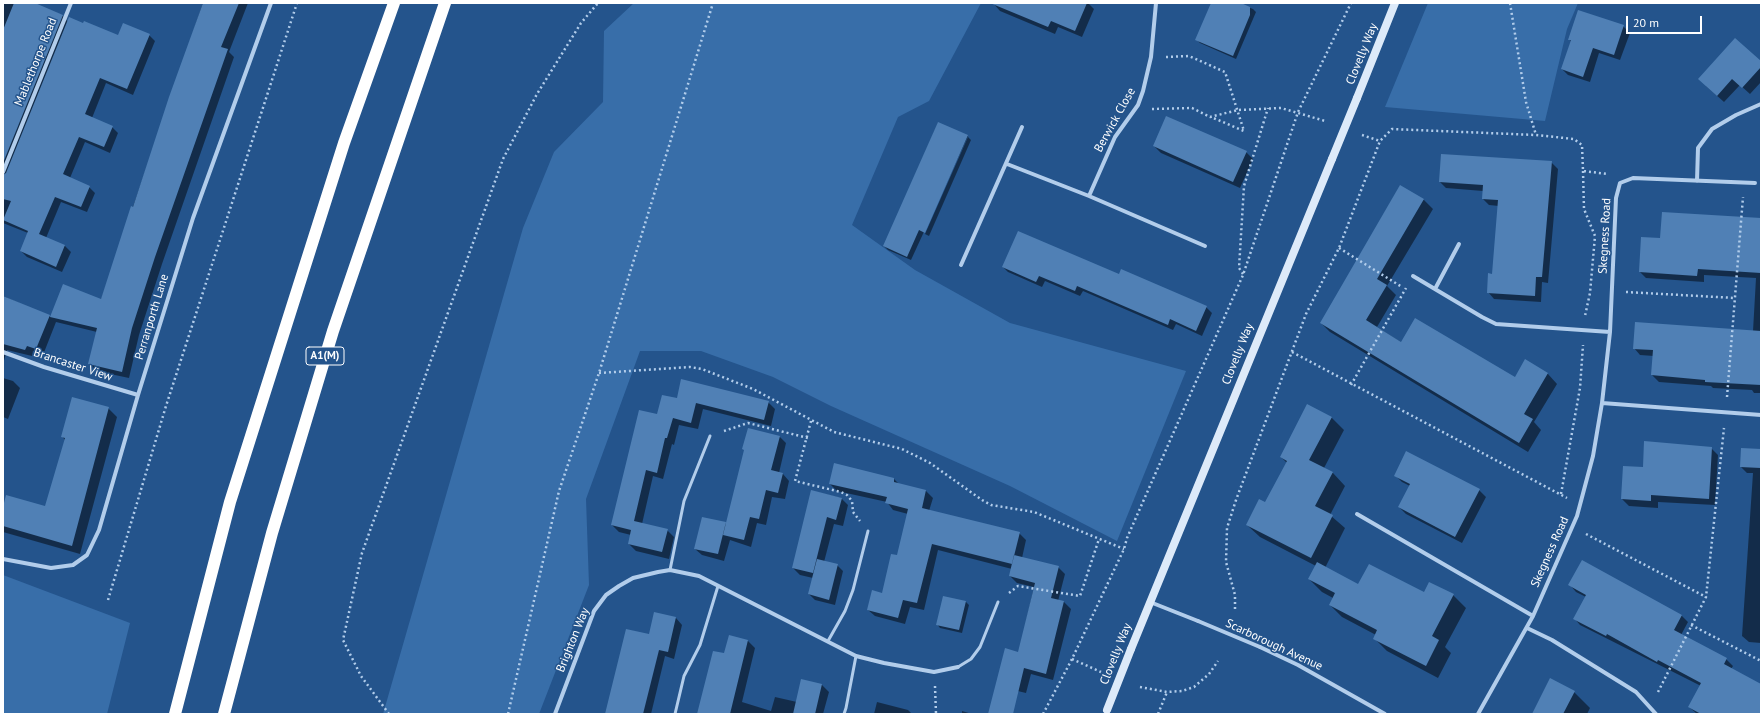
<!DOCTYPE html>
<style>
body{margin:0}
#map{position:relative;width:1764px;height:717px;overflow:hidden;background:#24548c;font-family:"PT Sans",sans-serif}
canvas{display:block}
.frame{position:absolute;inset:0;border:4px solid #fff;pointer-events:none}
.scale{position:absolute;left:1626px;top:16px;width:76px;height:18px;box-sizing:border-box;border:2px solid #fff;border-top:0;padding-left:5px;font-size:12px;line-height:14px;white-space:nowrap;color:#fff;-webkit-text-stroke:3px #24548c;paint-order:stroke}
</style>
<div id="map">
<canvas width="1764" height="717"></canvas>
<div class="frame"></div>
<div class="scale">20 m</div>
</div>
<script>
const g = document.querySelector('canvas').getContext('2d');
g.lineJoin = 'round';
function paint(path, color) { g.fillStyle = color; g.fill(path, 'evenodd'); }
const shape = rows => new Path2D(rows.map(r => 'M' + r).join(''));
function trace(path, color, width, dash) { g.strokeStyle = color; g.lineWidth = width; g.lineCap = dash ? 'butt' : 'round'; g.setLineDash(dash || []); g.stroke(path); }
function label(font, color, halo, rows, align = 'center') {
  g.font = font + ' "PT Sans",sans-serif'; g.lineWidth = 3; g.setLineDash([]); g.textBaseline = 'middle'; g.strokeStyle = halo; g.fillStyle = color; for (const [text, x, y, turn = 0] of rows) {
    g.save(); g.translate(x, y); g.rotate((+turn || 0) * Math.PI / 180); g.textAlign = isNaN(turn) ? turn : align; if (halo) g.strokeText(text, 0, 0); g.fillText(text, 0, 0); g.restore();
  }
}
paint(shape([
 [634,3,981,3,929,101,898,117,852,225,915,270,1010,323,1186,371,1117,541,1010,486,831,406,773,377,701,351,640,351,586,499,589,585,539,714,383,714,523,228,554,152,603,102,604,31],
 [1428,3,1578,3,1567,29,1545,121,1385,107],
 [3,575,130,623,107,714,3,714]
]), '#386ea9');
paint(shape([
 [3,3,32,3,62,15,68,22,119,36,149,35,155,41,133,95,106,83,92,118,112,127,118,133,110,153,85,142,70,178,89,187,95,193,87,212,61,202,46,238,65,246,71,252,62,272,27,257,21,251,28,233,3,223],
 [203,3,248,3,229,52,234,57,162,264,139,335,129,378,96,371,89,364,97,332,56,322,43,355,33,351,32,356,7,350,3,364,3,296,51,317,101,300],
 [993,3,1088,3,1094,9,1082,37,1058,27,1055,34,1000,11],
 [1212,3,1238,3,1253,9,1256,12,1236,59,1200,43,1197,40],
 [1623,26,1630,33,1620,60,1599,53,1590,82,1568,75,1562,69,1571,41,1569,39],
 [1761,62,1761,82,1750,94,1740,85,1724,102,1706,86],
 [938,123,968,136,911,260,888,250,884,246],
 [968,137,971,140,929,236,925,234],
 [1154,146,1246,152,1253,159,1240,188,1161,153],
 [1442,155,1551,162,1558,169,1548,283,1542,282,1541,302,1494,299,1488,292,1493,275,1499,206,1489,205,1483,199,1483,191,1446,188,1440,182],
 [1400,186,1424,200,1433,209,1387,286,1396,295,1377,327,1402,343,1515,379,1526,361,1548,374,1557,384,1534,422,1541,430,1528,452,1330,332,1321,323],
 [1761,219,1761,393,1754,393,1752,390,1713,388,1711,386,1659,382,1652,375,1654,356,1640,355,1634,348,1753,331,1756,278,1704,275,1704,282,1646,278,1640,272,1661,239],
 [1003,267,1119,275,1206,307,1212,313,1202,336,1176,324,1173,330,1083,291,1080,296,1045,281,1042,287,1008,272],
 [3,378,13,381,20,388,8,419,3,417],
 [677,400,768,402,775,409,771,426,703,409,698,429,679,425,674,445,672,444,663,479,653,476,642,524,667,530,674,537,669,559,636,551,629,544,631,535,619,532,612,525,658,416],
 [108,408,117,417,80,554,3,532,3,509,46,507,65,440,62,436],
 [1331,417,1344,430,1324,468,1333,473,1345,486,1330,515,1345,528,1325,568,1359,586,1425,594,1453,595,1466,608,1445,647,1451,653,1438,678,1387,651,1374,638,1376,635,1342,617,1330,605,1333,598,1322,592,1309,579,1316,566,1260,537,1247,525,1266,504,1287,463,1281,457],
 [779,436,786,443,779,473,783,474,789,481,785,499,772,497,766,525,757,523,751,547,730,540,724,561,702,555,695,549,725,523,726,525],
 [1711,448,1718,455,1715,505,1658,502,1658,508,1629,506,1622,499,1643,468],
 [1761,450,1761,643,1749,642,1742,636,1753,473,1747,473,1741,467],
 [1395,475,1479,490,1486,497,1462,543,1406,514,1399,507,1410,486,1402,482],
 [894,479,899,484,926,491,933,498,929,511,1019,533,1026,540,1022,558,1058,567,1065,574,1058,601,1064,602,1071,609,1053,680,1031,674,1026,693,1005,688,1019,653,1034,587,1017,583,1010,576,1012,569,938,550,924,610,910,607,905,624,875,616,868,610,882,594,898,557,908,514,893,510,887,502,837,491,830,484],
 [812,491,841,498,848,505,843,526,834,524,824,562,837,565,843,571,835,605,815,600,809,594,813,578,800,575,793,568],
 [1570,585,1681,615,1688,622,1681,635,1726,659,1733,666,1731,669,1761,685,1761,714,1696,713,1689,707,1701,686,1580,625,1574,618,1586,597,1576,592],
 [944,597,966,602,969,605,962,633,940,628,937,624],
 [676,618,682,625,674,659,665,656,651,714,606,714,650,636],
 [730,636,748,641,755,648,742,702,771,711,775,697,797,702,802,680,822,685,829,692,823,714,703,714,725,655],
 [1574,692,1590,708,1587,714,1533,714],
 [877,702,908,710,912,714,874,714],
 [962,711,972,714,962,714]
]), '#0007');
paint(shape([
 [14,3,35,3,63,15,3,163,3,30],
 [203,3,239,3,221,47,228,49,155,257,132,328,122,372,88,364,97,328,50,317,63,284,101,299,131,206,133,207,169,97],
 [990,3,1087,3,1075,31,1051,21,1048,27],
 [1211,3,1241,3,1250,7,1250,15,1233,56,1195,40],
 [1578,10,1624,25,1614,55,1593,48,1583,77,1561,69,1571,40,1568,40],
 [69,17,83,23,84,21,118,35,123,23,150,34,127,89,100,78,85,114,113,126,104,147,79,137,63,174,90,186,81,207,55,197,39,234,65,245,56,267,20,251,28,231,3,220,11,201,3,199,3,175,6,173],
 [1735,38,1761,61,1761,67,1742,88,1732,79,1717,96,1698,79],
 [1166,116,1247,151,1233,182,1153,146],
 [938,122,968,135,925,233,919,230,907,257,883,246],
 [1441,154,1552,161,1542,277,1536,277,1535,296,1487,293,1488,273,1492,274,1498,200,1482,199,1483,185,1439,182],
 [1400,185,1424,199,1377,279,1387,285,1366,320,1401,342,1415,318,1515,377,1525,359,1548,373,1524,414,1533,419,1519,443,1320,323],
 [1662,212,1761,218,1761,273,1698,269,1697,276,1639,272,1641,237,1660,238],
 [1018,231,1119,274,1121,269,1207,306,1196,331,1170,319,1168,325,1077,286,1075,291,1039,276,1036,282,1002,267],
 [3,296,50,315,36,349,27,346,25,350,3,344],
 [1635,322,1761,331,1761,385,1705,382,1705,380,1651,375,1653,350,1633,349],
 [681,379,769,401,764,420,696,403,691,423,673,418,667,438,665,438,657,473,646,470,634,521,668,529,662,552,628,544,631,530,611,525,639,410,657,414,662,395,677,398],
 [72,397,109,407,72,546,3,526,3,507,6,495,45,506,65,438,61,437],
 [1307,404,1332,417,1309,460,1333,472,1315,506,1333,515,1311,558,1246,525,1259,499,1265,502,1287,461,1280,457],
 [748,428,780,436,771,470,783,473,778,493,766,490,759,519,750,517,744,540,723,535,744,450,742,449],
 [1644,441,1712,447,1709,499,1651,495,1651,501,1621,499,1623,466,1643,467],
 [1741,448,1761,449,1761,468,1740,467],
 [1406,451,1480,489,1455,537,1398,507,1410,484,1394,476],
 [834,463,894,478,894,482,926,490,922,508,1020,532,1012,564,932,544,917,603,903,600,898,618,867,610,872,590,882,593,891,554,897,555,908,509,885,503,887,497,829,484],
 [811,490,842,498,836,520,827,517,813,573,792,568],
 [702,517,726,522,718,554,694,549],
 [1014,555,1059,566,1051,598,1064,601,1046,674,1024,668,1013,714,988,714,1005,648,1018,652,1035,583,1009,576],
 [817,559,838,564,829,600,808,594],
 [1582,560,1682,615,1674,630,1727,658,1724,664,1761,684,1761,714,1701,714,1688,707,1701,683,1658,660,1657,662,1607,634,1606,636,1573,619,1586,595,1568,585],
 [1317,562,1358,584,1369,564,1424,592,1429,582,1454,594,1432,636,1439,640,1426,666,1373,639,1377,630,1329,605,1335,593,1308,579],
 [943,596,966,601,959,630,936,625],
 [654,612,676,617,668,652,659,650,643,714,605,714,626,629,649,634],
 [729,635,748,640,730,714,697,714,713,651,724,653],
 [1550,678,1575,691,1563,714,1532,714],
 [801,679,822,684,815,714,793,714]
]), '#5080b5');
trace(shape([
 [1510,3,1526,102,1536,135,1574,139,1582,145,1583,171,1608,174],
 [1166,57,1189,56,1225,72,1244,131,1211,117],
 [1152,109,1192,108,1210,117,1238,110,1281,108,1325,121],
 [1362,135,1380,141],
 [1583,171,1584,209,1595,236,1590,293,1585,316],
 [1339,248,1402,287],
 [1243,274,1239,268,1244,186,1268,108],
 [1626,292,1735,298],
 [1292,352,1567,498],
 [599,373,690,367,702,369,753,389,834,432,902,449,930,463,982,500,991,505,1034,512,1124,549],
 [1351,385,1406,288],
 [1727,397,1743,197],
 [811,421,795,481,841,492,847,495,852,501,853,512,860,521],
 [724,431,748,423,808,438],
 [1561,494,1580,388,1583,345],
 [1586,534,1706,597],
 [1009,593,1018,586,1080,596,1099,539],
 [108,600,166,406,297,3],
 [1235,609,1235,595,1226,562,1227,528,1236,500,1306,314,1339,248,1380,141,1392,129,1536,135],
 [1691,625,1761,661],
 [1072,659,1101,672],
 [935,686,936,714],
 [1140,687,1167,692,1182,691,1194,687,1209,674,1218,661],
 [1658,692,1706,597,1724,428],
 [389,714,361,676,343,640,362,553,503,159,537,94,581,23,598,3],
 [508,714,559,491,599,373,713,3],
 [1043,714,1072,659,1124,549,1127,538,1243,275,1298,112,1351,3],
 [1158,714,1167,692]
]), '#b2cdeb', 2.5, [2, 3]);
trace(shape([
 [670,570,684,501,710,436],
 [828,641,845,611,853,590,868,531],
 [958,667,971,659,980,647,998,602],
 [675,714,684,676,700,645,718,586],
 [844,714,846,708,856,656]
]), '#b2cdeb', 3);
trace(shape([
 [1007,164,1089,196,1115,137,1138,105,1143,91,1151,57,1156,3],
 [3,172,71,3],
 [1697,181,1698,148,1712,129,1736,115,1761,104],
 [1089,196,1205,246],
 [961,265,1022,127],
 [1413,276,1482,317,1496,324,1610,332],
 [1435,289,1459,244],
 [3,352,44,367,138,395],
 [1602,403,1761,415],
 [1357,514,1533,616],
 [3,559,51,568,73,565,87,555,99,530,138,395,193,218,271,3],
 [1150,602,1198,621],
 [1527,628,1552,640,1636,692,1656,714],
 [1260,647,1298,665,1385,714],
 [555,714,594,611,606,595,619,586,633,578,658,572,670,570,699,576,856,656,884,663,934,672,958,667],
 [1478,714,1533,616,1577,516,1593,456,1602,403,1610,332,1616,198,1620,183,1633,178,1755,183]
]), '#b2cdeb', 4);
trace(shape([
 [1357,98,1395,3],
 [1131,649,1332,159]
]), '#ddeaf9', 8);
trace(shape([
 [175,714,230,502,344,143,394,3],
 [224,714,272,533,333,331,445,3]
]), '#fff', 12);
trace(shape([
 [1198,621,1260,647]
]), '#b2cdeb', 4);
trace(shape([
 [1332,159,1357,98],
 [1107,710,1131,649]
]), '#ddeaf9', 8);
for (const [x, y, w] of [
 [325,356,38]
]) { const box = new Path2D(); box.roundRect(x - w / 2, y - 9, w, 18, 3); g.fillStyle = '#24548c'; g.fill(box); trace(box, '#fff', 1); }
label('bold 11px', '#fff', null, [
 ["A1(M)",325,356]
]);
label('12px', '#fff', '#24548c', [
 ["Clovelly Way",1362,54,-68],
 ["Mablethorpe Road",36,62,-68],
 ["Berwick Close",1115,120,-61],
 ["Skegness Road",1605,236,-87],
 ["Perranporth Lane",152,317,-73],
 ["Clovelly Way",1238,354,-68],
 ["Brancaster View",73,365,18],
 ["Skegness Road",1550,552,-66],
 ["Brighton Way",573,640,-68],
 ["Scarborough Avenue",1274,645,25],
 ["Clovelly Way",1116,654,-68]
]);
</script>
